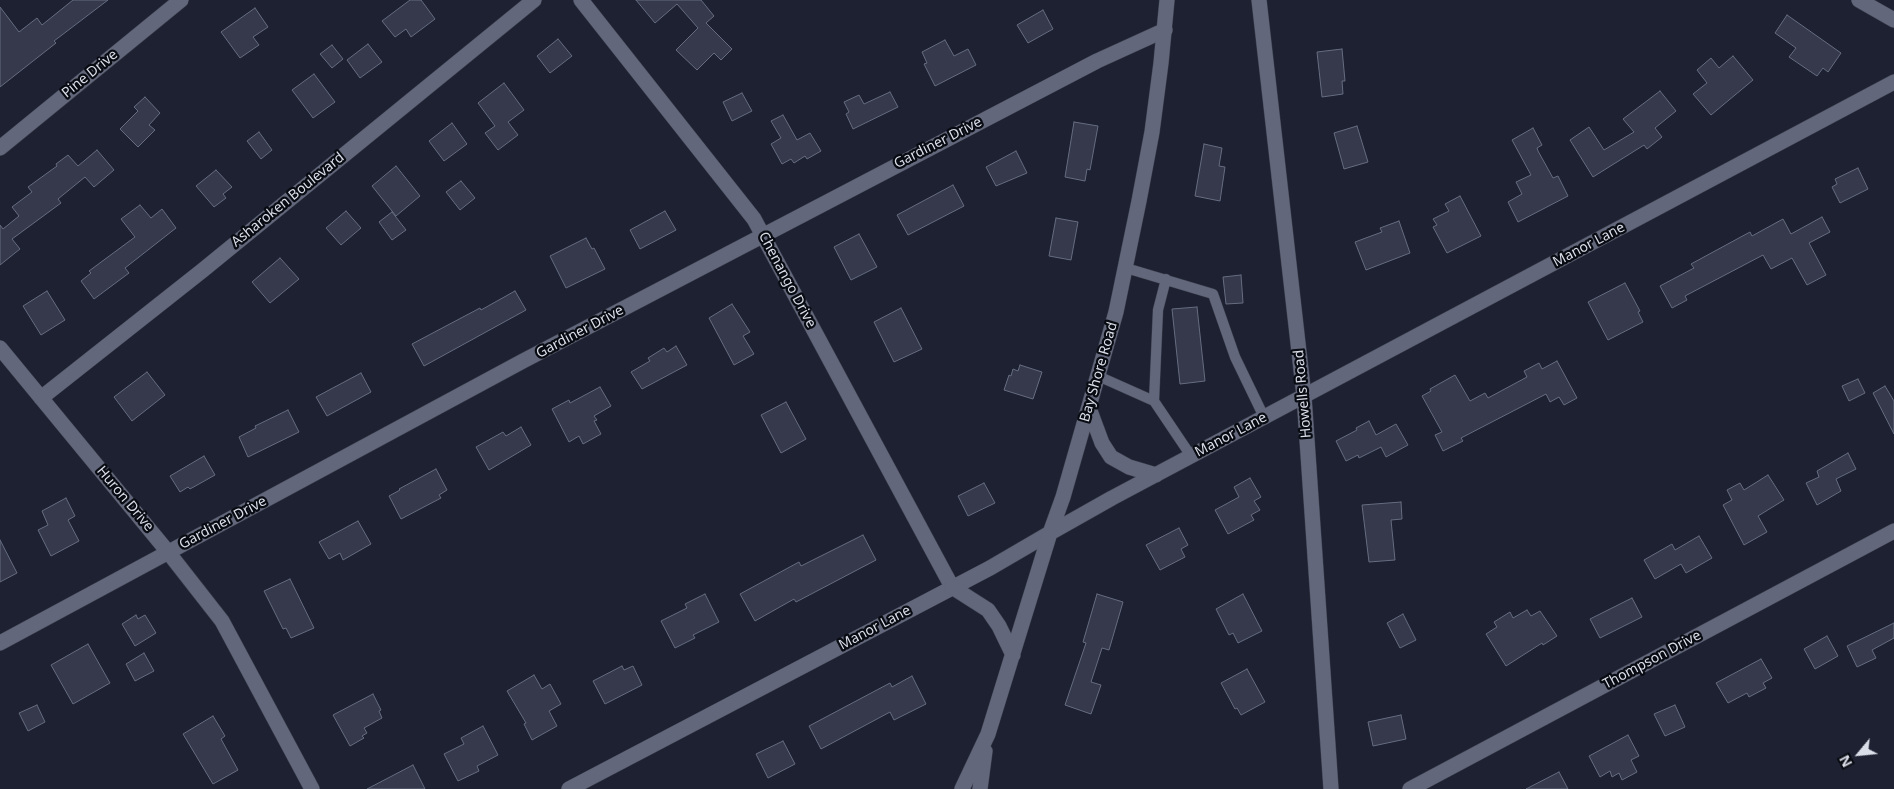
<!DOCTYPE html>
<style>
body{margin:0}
#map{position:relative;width:1894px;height:789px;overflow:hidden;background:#1d2131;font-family:"Noto Sans",sans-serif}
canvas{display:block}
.north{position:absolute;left:1834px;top:729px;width:50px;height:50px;-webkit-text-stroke:4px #090b12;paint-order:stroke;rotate:242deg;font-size:14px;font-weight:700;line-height:20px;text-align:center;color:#dadee9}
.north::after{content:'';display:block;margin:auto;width:18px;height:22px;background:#dadee9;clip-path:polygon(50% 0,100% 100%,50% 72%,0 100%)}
</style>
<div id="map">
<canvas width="1894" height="789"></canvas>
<div class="north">N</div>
</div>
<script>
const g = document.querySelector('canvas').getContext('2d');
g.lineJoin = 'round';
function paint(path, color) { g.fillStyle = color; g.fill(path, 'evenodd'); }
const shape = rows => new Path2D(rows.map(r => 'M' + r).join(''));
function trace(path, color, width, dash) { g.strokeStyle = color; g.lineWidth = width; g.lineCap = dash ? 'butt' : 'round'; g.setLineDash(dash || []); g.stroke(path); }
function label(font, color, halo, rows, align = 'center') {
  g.font = font + ' "Noto Sans",sans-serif'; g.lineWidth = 4.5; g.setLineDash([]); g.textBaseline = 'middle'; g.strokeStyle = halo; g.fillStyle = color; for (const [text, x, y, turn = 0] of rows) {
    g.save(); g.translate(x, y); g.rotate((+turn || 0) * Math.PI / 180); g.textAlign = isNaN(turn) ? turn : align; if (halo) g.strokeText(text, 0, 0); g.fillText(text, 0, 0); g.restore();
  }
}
const building = shape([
 [73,0,108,0,54,41,56,43,0,87,0,7,19,32,37,18,42,25,73,0],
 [410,0,421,0,435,19,411,37,406,29,395,37,382,21,410,0],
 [636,0,701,0,714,16,706,23,732,49,721,60,714,53,697,70,676,50,698,28,677,4,655,23,636,0],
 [255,8,268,27,253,37,259,45,240,58,221,32,255,8],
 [1043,10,1053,29,1028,43,1017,25,1043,10],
 [1787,15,1841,53,1828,72,1823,68,1817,76,1789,57,1796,48,1775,33,1787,15],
 [558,39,572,56,550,73,537,56,558,39],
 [945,40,954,56,968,49,976,65,935,86,924,64,927,63,922,52,945,40],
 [368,44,382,62,360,78,347,60,368,44],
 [332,45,343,59,332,68,320,54,332,45],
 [1342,49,1345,81,1342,81,1343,94,1322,97,1317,52,1342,49],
 [1733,56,1753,80,1711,115,1693,94,1707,83,1697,70,1711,58,1719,68,1733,56],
 [314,74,335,102,313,118,292,90,314,74],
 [504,83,524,110,508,122,518,135,498,150,485,133,495,126,478,103,504,83],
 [1660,91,1676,111,1655,128,1662,137,1647,149,1644,145,1593,177,1570,140,1589,127,1604,150,1634,132,1623,119,1660,91],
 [890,92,898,107,853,129,846,114,849,112,844,102,859,95,864,104,890,92],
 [742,93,752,111,732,121,723,102,742,93],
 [145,97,160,113,149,125,155,130,138,147,120,129,138,111,134,107,145,97],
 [783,115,797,140,810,133,821,151,807,159,805,156,794,163,791,159,782,164,771,144,781,138,771,121,783,115],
 [1074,122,1098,126,1090,170,1087,169,1085,181,1065,177,1074,122],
 [452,123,467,144,444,161,429,141,452,123],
 [1357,126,1368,162,1344,169,1334,133,1357,126],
 [1533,128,1542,145,1537,148,1538,151,1553,178,1558,176,1568,196,1518,222,1508,202,1522,194,1516,182,1531,175,1512,140,1533,128],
 [259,132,272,150,261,159,247,141,259,132],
 [1204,144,1222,148,1219,166,1225,167,1220,201,1195,196,1204,144],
 [97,150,114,170,94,187,85,177,58,199,61,203,12,239,20,249,0,265,0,225,3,229,19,216,12,207,32,192,28,187,57,166,56,164,68,155,78,166,97,150],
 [1016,151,1027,173,996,186,986,167,1016,151],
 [396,166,420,196,396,216,372,186,396,166],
 [1858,168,1868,189,1840,203,1832,187,1837,184,1835,179,1858,168],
 [216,170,232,187,223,194,226,198,214,207,196,186,216,170],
 [461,181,475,198,460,210,446,192,461,181],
 [953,185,964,206,908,235,897,215,953,185],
 [1460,196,1481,236,1447,253,1433,227,1437,225,1433,219,1449,211,1445,204,1460,196],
 [140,205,151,218,162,209,176,228,125,268,129,273,94,299,81,281,91,273,89,271,135,237,121,219,140,205],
 [346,211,361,228,341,245,326,228,346,211],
 [665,211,676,230,640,249,630,230,665,211],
 [392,212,406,230,392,240,379,222,392,212],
 [1822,217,1830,232,1809,243,1826,275,1807,285,1792,258,1771,269,1763,255,1685,296,1687,300,1672,308,1660,286,1694,268,1691,264,1750,232,1752,236,1783,219,1791,234,1822,217],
 [1056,218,1078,222,1071,260,1049,256,1056,218],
 [1399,221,1410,253,1366,270,1355,242,1382,232,1380,228,1399,221],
 [859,234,877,267,851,280,834,247,859,234],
 [586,238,592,249,594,248,605,269,566,288,550,256,586,238],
 [280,258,299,279,270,303,252,282,280,258],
 [1241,275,1243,303,1226,304,1223,277,1241,275],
 [1625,283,1640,311,1638,312,1643,322,1608,340,1588,302,1625,283],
 [47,291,65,320,41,335,23,306,47,291],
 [515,291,526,310,424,366,412,344,480,308,481,310,515,291],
 [732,304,750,332,743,336,754,354,734,365,709,318,732,304],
 [1197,307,1205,381,1180,384,1172,309,1197,307],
 [901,308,922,349,894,362,874,322,901,308],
 [676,346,687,365,642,389,631,372,650,361,648,358,664,348,667,352,676,346],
 [1557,361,1577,398,1564,405,1559,397,1550,402,1546,394,1461,438,1463,441,1443,451,1435,435,1442,432,1422,396,1431,391,1430,389,1455,375,1470,401,1485,393,1488,398,1527,377,1524,371,1539,363,1542,369,1557,361],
 [1020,365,1042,372,1033,399,1004,390,1009,375,1011,376,1013,369,1018,371,1020,365],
 [147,372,165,395,132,421,114,397,147,372],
 [361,373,371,392,327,416,316,397,361,373],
 [1858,379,1865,393,1849,401,1842,386,1858,379],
 [1885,386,1894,401,1894,434,1873,393,1885,386],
 [600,387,611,406,594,416,597,420,594,421,601,434,583,444,579,436,569,442,552,409,569,400,570,403,600,387],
 [786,402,806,439,781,453,761,415,786,402],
 [288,410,299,432,248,457,239,437,256,428,255,426,288,410],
 [1369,421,1376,435,1396,424,1408,445,1386,457,1381,447,1359,458,1358,455,1346,461,1336,441,1357,430,1356,428,1369,421],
 [521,427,531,445,489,470,476,447,503,432,506,436,521,427],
 [1848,453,1856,469,1836,479,1841,491,1817,505,1806,483,1819,477,1817,471,1848,453],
 [204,456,215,475,190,489,188,487,180,492,170,476,204,456],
 [436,469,447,490,439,495,441,498,401,519,389,496,400,490,399,489,436,469],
 [1768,475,1784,500,1758,516,1767,532,1744,545,1723,505,1732,500,1727,490,1740,483,1744,490,1768,475],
 [1250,478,1261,497,1254,501,1260,510,1251,515,1254,520,1228,534,1215,510,1239,497,1234,487,1250,478],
 [984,483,995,503,968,516,958,496,984,483],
 [66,498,75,516,68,520,79,541,51,556,38,530,48,525,42,511,66,498],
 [1401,502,1402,519,1391,520,1395,560,1369,562,1362,505,1401,502],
 [358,521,371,544,343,560,340,553,329,559,319,542,358,521],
 [1179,528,1188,545,1181,549,1185,557,1160,570,1146,545,1179,528],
 [863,535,876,560,796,602,794,599,755,621,740,594,799,562,801,566,863,535],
 [1699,536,1712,558,1686,573,1681,564,1655,579,1644,560,1672,544,1675,550,1699,536],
 [0,540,17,573,0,582,0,540],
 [290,579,314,628,291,638,286,628,283,629,264,591,290,579],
 [705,594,719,622,693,635,695,638,675,648,661,621,687,608,685,604,705,594],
 [1097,594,1123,602,1109,650,1102,648,1091,682,1101,685,1091,714,1065,705,1086,643,1083,642,1097,594],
 [1243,594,1262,631,1238,643,1233,633,1229,635,1216,609,1243,594],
 [1632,598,1642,617,1600,638,1590,619,1632,598],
 [1527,610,1531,616,1540,611,1557,636,1543,645,1542,643,1506,666,1486,634,1497,627,1494,622,1510,612,1513,618,1527,610],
 [1403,614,1416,640,1400,648,1387,623,1403,614],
 [136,615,138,619,145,615,156,633,135,646,122,624,136,615],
 [1894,623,1894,638,1872,650,1876,658,1857,667,1847,646,1894,623],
 [1827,636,1838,656,1815,669,1804,649,1827,636],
 [88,644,110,683,73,704,51,665,88,644],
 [144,653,154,671,135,681,126,664,144,653],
 [1761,659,1772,678,1763,683,1766,688,1749,697,1747,693,1728,703,1716,683,1761,659],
 [622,666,624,670,633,666,642,685,605,704,593,681,622,666],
 [1247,669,1265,702,1241,715,1237,708,1235,709,1221,683,1247,669],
 [534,675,542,689,550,684,561,704,549,711,557,726,532,740,524,724,526,723,507,691,534,675],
 [912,676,926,704,894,720,890,712,821,749,809,726,890,683,892,687,912,676],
 [373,694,381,710,379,711,382,718,364,728,367,733,362,736,364,738,350,746,333,715,373,694],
 [37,705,45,722,28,731,19,713,37,705],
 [1675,705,1685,727,1665,736,1654,714,1675,705],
 [1401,715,1406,739,1373,746,1368,722,1401,715],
 [213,716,225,736,221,739,238,770,213,784,183,734,213,716],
 [483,726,498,755,477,766,479,771,458,781,444,754,464,744,461,738,483,726],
 [1628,735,1639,756,1631,760,1637,772,1622,780,1619,773,1612,777,1610,771,1600,777,1589,756,1628,735],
 [783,741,795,764,768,778,756,754,783,741],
 [413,765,425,789,367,789,413,765],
 [1559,772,1568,789,1526,789,1559,772]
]);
paint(building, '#35394b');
trace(building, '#676d80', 1);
const lane = shape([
 [1126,268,1213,294,1235,357,1264,417],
 [1098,376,1154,401,1191,456],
 [1154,401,1158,310,1166,279]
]);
const street = shape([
 [581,0,754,219,952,587],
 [1259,0,1304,396,1331,789],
 [0,148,181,0],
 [0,348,168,552,222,621,312,789],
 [41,398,203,270,534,0],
 [0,643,523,361,1097,61,1165,30],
 [569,789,990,568,1050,533],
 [1410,789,1894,531]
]);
const secondary = shape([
 [1859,0,1894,20],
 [1089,408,1102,443,1111,457,1129,467,1156,475],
 [1050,533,1112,498,1894,82],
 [952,587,988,610,999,626,1013,655],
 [962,789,988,734,1050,533,1063,497,1116,312,1139,201,1152,132,1161,63,1167,0],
 [980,789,985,751]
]);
trace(lane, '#3a3d4a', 11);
trace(street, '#3a3d4a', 16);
trace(secondary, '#3a3d4a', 16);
trace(lane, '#62677b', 10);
trace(street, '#62677b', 15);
trace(secondary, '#62677b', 15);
label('14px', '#dadee9', '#090b12', [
 ["Pine Drive",90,74,-39],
 ["Gardiner Drive",938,143,-27],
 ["Asharoken Boulevard",288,200,-39],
 ["Manor Lane",1589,245,-28],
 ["Chenango Drive",787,280,62],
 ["Gardiner Drive",580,332,-28],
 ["Bay Shore Road",1099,372,-74],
 ["Howells Road",1303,394,-95],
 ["Manor Lane",1231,435,-28],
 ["Huron Drive",125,499,50],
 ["Gardiner Drive",223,523,-28],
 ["Manor Lane",875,628,-28],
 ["Thompson Drive",1652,660,-28]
]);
</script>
